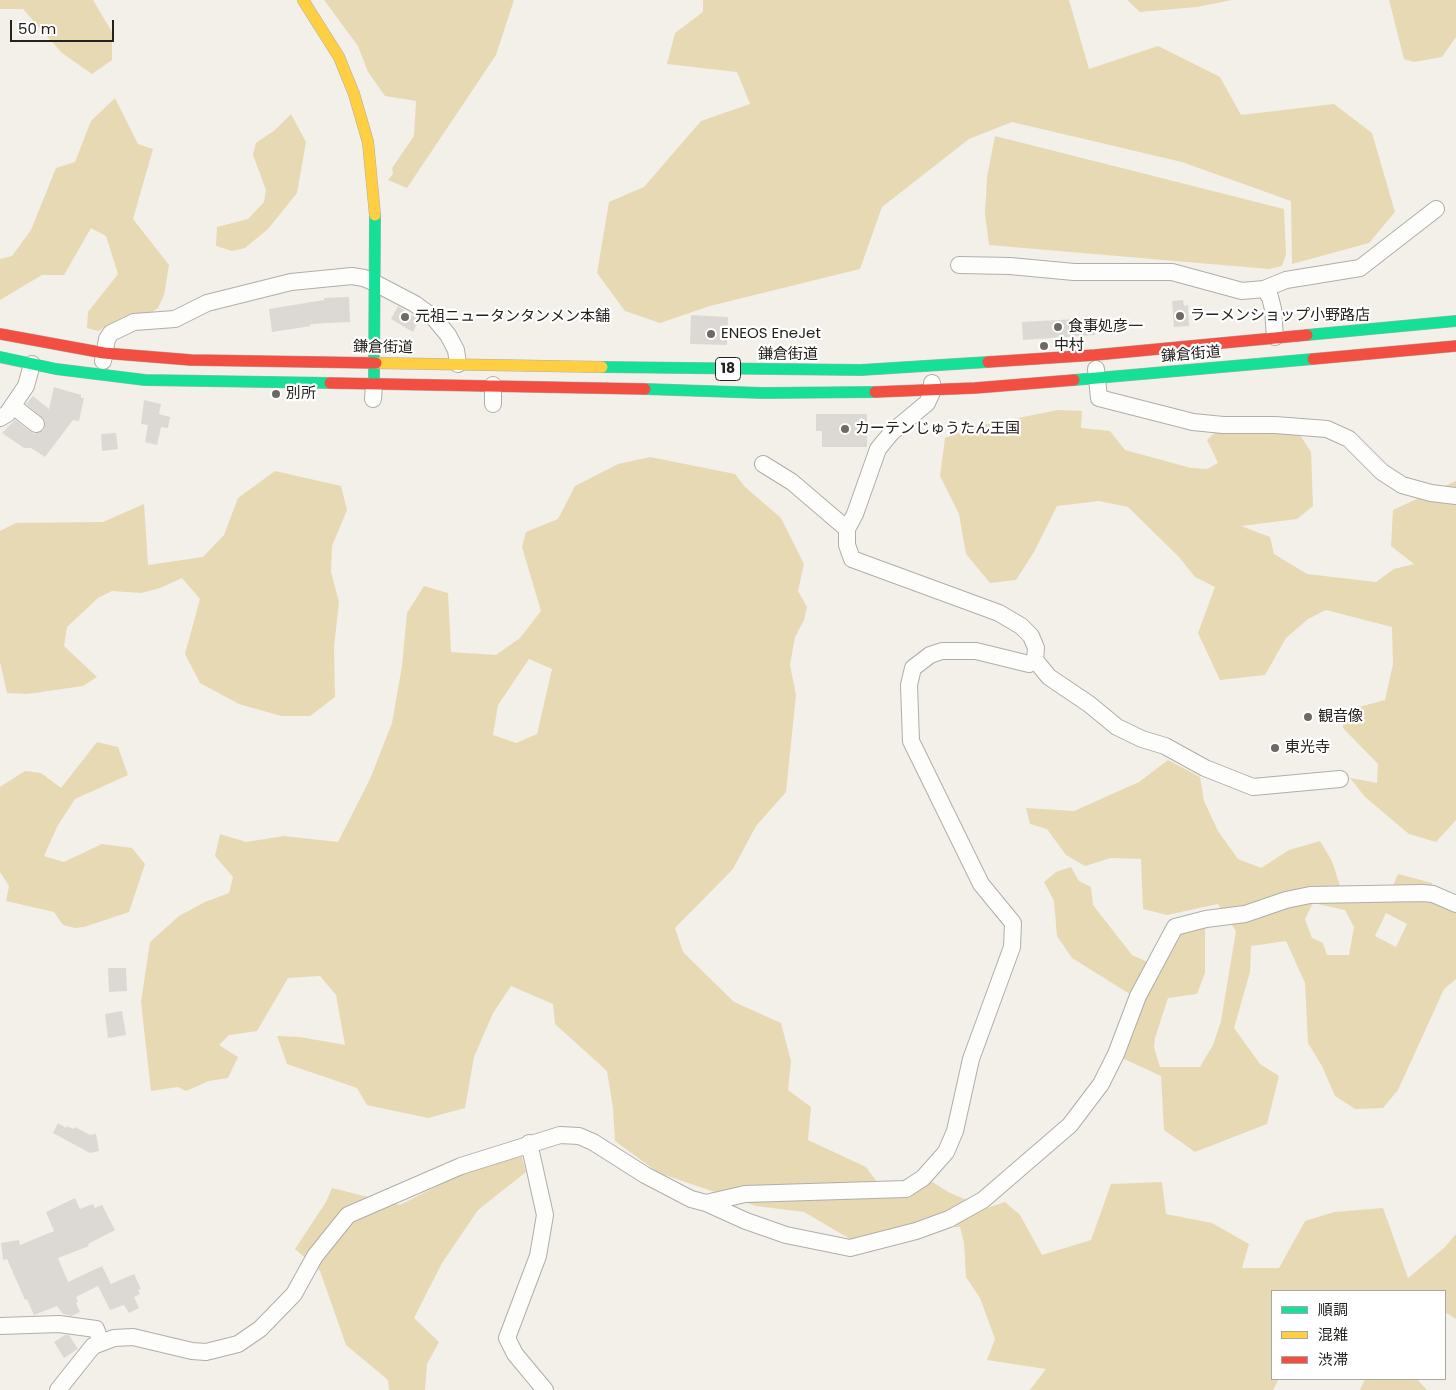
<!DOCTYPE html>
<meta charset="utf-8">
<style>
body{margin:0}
#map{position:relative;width:1456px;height:1390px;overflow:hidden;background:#f3f0e9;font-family:Poppins,"Noto Sans JP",sans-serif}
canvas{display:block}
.legend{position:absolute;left:1271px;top:1290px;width:175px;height:90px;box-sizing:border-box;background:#fff;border:1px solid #a7a7a5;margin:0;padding:6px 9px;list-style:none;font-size:15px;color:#24221e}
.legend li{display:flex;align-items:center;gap:10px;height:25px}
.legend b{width:25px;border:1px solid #a7a7a5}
.scale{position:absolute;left:10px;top:20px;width:104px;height:22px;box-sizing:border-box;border:2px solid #24221e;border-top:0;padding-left:6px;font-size:15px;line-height:18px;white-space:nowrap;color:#24221e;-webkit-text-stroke:4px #fff;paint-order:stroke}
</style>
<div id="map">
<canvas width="1456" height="1390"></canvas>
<ul class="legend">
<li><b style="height:6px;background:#16e098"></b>順調</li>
<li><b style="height:6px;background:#ffcf43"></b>混雑</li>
<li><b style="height:6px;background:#f24e42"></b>渋滞</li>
</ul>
<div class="scale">50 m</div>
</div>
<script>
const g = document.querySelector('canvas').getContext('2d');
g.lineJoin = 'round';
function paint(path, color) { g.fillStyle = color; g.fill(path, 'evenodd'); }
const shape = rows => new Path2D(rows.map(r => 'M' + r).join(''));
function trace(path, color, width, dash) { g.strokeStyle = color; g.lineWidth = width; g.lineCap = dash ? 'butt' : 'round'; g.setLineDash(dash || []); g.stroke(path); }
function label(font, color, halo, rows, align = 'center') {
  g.font = font + ' Poppins,"Noto Sans JP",sans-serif'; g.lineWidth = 4.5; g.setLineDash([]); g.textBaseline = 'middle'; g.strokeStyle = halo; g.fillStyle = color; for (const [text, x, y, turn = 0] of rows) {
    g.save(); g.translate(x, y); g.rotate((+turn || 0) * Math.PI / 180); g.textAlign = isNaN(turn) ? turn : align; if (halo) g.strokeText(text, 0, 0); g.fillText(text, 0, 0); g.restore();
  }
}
paint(shape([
 [0,0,93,0,112,32,112,60,92,74,62,53,23,9,0,9],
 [324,0,514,0,496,55,407,188,388,180,393,174,392,168,414,136,416,101,385,96,368,72,358,46],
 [703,0,1069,0,1089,69,1158,46,1220,77,1241,115,1334,104,1372,133,1395,212,1369,243,1292,264,1291,201,1182,162,1012,122,969,139,882,207,860,269,710,306,660,323,625,311,597,273,609,202,644,187,701,121,750,104,737,72,667,64,675,33,703,12],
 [1127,0,1232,0,1197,7,1140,12],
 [1389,0,1456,0,1456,37,1442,57,1414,62,1404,59],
 [115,98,138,144,153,149,133,219,169,265,164,295,158,308,149,314,123,317,98,331,87,328,88,312,118,274,106,236,91,228,64,275,42,275,0,300,0,259,12,256,31,230,56,168,75,162,91,121],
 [291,114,306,142,297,193,268,229,245,248,232,251,216,246,217,227,248,219,264,202,266,190,253,155,256,143,275,130],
 [995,136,1284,209,1286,254,1282,266,1269,269,989,245,985,214,987,177],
 [1058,410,1082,411,1081,428,1110,431,1125,450,1191,468,1207,469,1218,463,1207,440,1232,417,1300,435,1311,452,1313,506,1297,519,1241,526,1270,537,1274,554,1307,574,1376,582,1394,569,1414,564,1391,546,1393,510,1456,481,1456,820,1436,842,1409,834,1365,797,1350,778,1377,783,1378,764,1343,728,1344,715,1355,708,1385,700,1393,664,1392,627,1326,610,1308,619,1286,638,1265,675,1220,680,1198,633,1215,587,1195,577,1179,557,1128,507,1099,501,1057,506,1034,552,1016,580,990,583,966,554,959,514,940,476,945,438,973,427],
 [650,457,735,474,745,487,781,518,804,564,798,591,807,607,804,620,795,637,790,665,796,695,786,792,756,826,733,869,675,928,683,952,734,1002,781,1023,791,1061,788,1090,811,1107,808,1140,866,1167,882,1189,918,1173,950,1193,987,1208,1005,1202,1020,1215,1042,1255,1091,1240,1111,1184,1162,1182,1166,1214,1212,1223,1249,1244,1242,1268,1279,1268,1305,1221,1334,1212,1383,1208,1408,1278,1444,1248,1456,1234,1456,1319,1445,1312,1445,1291,1272,1291,1272,1379,1279,1379,1273,1390,1030,1390,1046,1369,987,1360,995,1339,980,1298,966,1277,964,1243,960,1227,902,1227,857,1243,804,1212,756,1206,659,1173,615,1141,613,1108,607,1071,555,1024,553,1004,511,986,493,1013,474,1057,465,1108,428,1118,367,1105,357,1088,287,1064,277,1036,300,1037,345,1045,336,995,320,976,288,978,257,1031,229,1035,219,1045,238,1057,228,1078,209,1081,186,1091,178,1087,151,1091,141,1002,150,942,179,916,205,902,229,893,233,877,215,856,220,834,246,842,284,836,338,842,370,779,392,723,402,666,407,613,424,586,448,593,451,652,496,655,520,638,541,611,522,547,526,532,558,519,575,486,618,464],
 [529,659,552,669,537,734,516,743,493,735,498,705],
 [275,471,341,486,347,510,332,546,331,572,339,602,334,647,335,697,310,716,281,716,239,704,200,683,185,654,200,599,182,578,160,588,141,593,112,591,98,598,67,627,64,646,97,677,83,686,27,694,7,693,0,662,0,531,16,523,103,522,144,504,148,565,203,557,224,535,238,498],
 [97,742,118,747,128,775,75,799,58,825,44,856,64,862,102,844,132,848,145,864,129,912,84,927,75,928,63,925,54,912,6,901,9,886,0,872,0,787,25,771,41,773,61,788],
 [1168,760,1200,777,1204,801,1218,831,1238,859,1261,868,1289,850,1320,841,1332,861,1340,886,1356,888,1387,899,1398,874,1432,883,1435,901,1456,908,1456,979,1444,989,1398,1090,1383,1108,1355,1109,1335,1096,1322,1066,1308,1043,1305,983,1286,941,1251,946,1250,972,1234,1028,1260,1064,1279,1076,1267,1124,1195,1152,1164,1130,1161,1076,1122,1058,1141,1001,1072,958,1057,936,1054,901,1044,882,1056,872,1071,867,1079,881,1091,887,1093,905,1132,955,1156,966,1176,934,1205,927,1205,973,1197,994,1168,998,1155,1038,1154,1047,1160,1067,1200,1067,1213,1045,1221,1021,1236,931,1218,904,1167,915,1143,909,1141,859,1111,858,1085,866,1066,855,1047,829,1030,824,1026,808,1074,811,1139,782],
 [1313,903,1345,910,1354,927,1349,955,1327,955,1323,943,1312,938,1305,919],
 [1386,913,1407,924,1396,947,1375,936],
 [520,1151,526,1172,478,1210,442,1263,414,1318,439,1342,427,1364,425,1390,389,1390,388,1380,346,1345,320,1271,295,1249,326,1202,332,1188,400,1205,461,1174],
 [1365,1379,1417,1379,1427,1390,1360,1390]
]), '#e7d9b3');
paint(shape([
 [349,297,350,322,310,324,311,326,272,332,269,309,324,300,324,298],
 [1183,300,1184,306,1188,305,1189,326,1174,327,1172,301],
 [398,306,419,320,413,332,391,319],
 [691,315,728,317,727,345,690,344],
 [1094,318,1095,335,1023,340,1022,322],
 [54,387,81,395,81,398,84,398,79,421,73,420,45,457,31,448,24,448,2,433,15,420,34,434,44,430,45,420,26,404,33,396,49,409],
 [144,400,161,404,159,414,170,417,168,428,161,427,157,445,145,442,148,425,141,424],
 [816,414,867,414,867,447,822,447,822,431,816,431],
 [116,433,118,449,102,451,101,434],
 [108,968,126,968,127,991,109,992],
 [122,1011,126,1035,108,1038,105,1014],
 [58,1123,66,1128,67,1126,74,1129,75,1127,90,1135,96,1134,99,1151,90,1153,53,1133],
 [75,1198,80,1209,93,1204,95,1208,102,1205,115,1230,88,1244,89,1246,58,1258,68,1282,102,1266,111,1284,134,1274,141,1289,138,1290,140,1294,134,1297,139,1308,129,1313,124,1305,110,1310,98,1286,76,1297,78,1302,76,1303,80,1312,72,1316,63,1314,57,1306,34,1315,27,1299,25,1300,7,1259,3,1260,1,1243,19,1240,20,1245,54,1231,46,1212],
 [65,1335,69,1335,78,1349,64,1358,54,1342]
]), '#dcd9d4');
const street = shape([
 [959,265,1010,266,1074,272,1172,272,1242,291,1264,289,1286,280,1360,268,1436,209],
 [1264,289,1270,297,1273,309,1275,337],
 [103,361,107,339,111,333,134,322,175,319,207,303,291,282,352,276,364,278,375,283,415,304,434,318,448,335,456,350,458,364],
 [1096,369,1099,398,1193,422,1223,425,1275,425,1327,429,1349,439,1382,472,1402,485,1431,493,1456,496],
 [373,399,374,384],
 [493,404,493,385],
 [13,406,36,424],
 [0,418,7,414,26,386,32,364],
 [763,464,792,482,847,529],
 [1035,660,1049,677,1089,704,1117,727,1142,739,1165,746,1205,768,1253,787,1340,779],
 [529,1143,545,1215,538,1256,507,1338,515,1354,545,1390],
 [706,1203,745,1194,906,1189,923,1178,946,1152,955,1131,971,1059,1012,947,1013,923,981,884,911,741,909,685,913,668,930,655,942,651,976,651,1029,664,1035,660,1036,648,1031,636,1021,626,999,613,852,559,847,545,847,529,855,514,878,449,892,432,927,403,933,390,932,383],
 [0,1326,59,1324,96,1329,101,1342],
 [58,1390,93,1346,114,1338,133,1337,192,1351,206,1352,238,1344,260,1329,294,1294,315,1256,348,1215,461,1166,560,1135,579,1136,593,1142,645,1175,691,1199,706,1203,746,1221,786,1235,850,1248,916,1231,949,1219,983,1200,1070,1125,1101,1084,1116,1054,1138,996,1175,927,1206,919,1245,914,1286,900,1310,895,1423,893,1433,894,1456,904]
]);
const fast = shape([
 [1307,335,1456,321],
 [0,357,56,369,145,380,330,383],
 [602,367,861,370,988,362],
 [1074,380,1313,359],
 [374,381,375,215],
 [645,389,763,393,875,392]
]);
const slow = shape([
 [303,0,339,57,354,94,368,142,375,215],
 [376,363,602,367]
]);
const jam = shape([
 [0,334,104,353,191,360,376,363],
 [1313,359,1456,346],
 [988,362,1095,355,1307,335],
 [330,383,645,389],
 [875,392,975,388,1074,380]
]);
trace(street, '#b0aea9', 18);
trace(fast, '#b0aea9', 12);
trace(slow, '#b0aea9', 12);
trace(jam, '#b0aea9', 12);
trace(street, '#fdfdfc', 16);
trace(fast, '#16e098', 11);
trace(slow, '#ffcf43', 11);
trace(jam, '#f24e42', 11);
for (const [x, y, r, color] of [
 [1180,316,5,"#6c6a65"],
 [405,317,5,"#6c6a65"],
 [1058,327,5,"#6c6a65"],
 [711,334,5,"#6c6a65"],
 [1044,346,5,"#6c6a65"],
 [276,394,5,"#6c6a65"],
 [845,429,5,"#6c6a65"],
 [1308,717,5,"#6c6a65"],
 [1275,748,5,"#6c6a65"]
]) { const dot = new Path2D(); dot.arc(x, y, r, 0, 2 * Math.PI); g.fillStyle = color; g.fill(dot); trace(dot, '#fff', 2); }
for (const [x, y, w] of [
 [728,369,25]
]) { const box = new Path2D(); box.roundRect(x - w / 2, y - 11.5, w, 23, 4); g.fillStyle = '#fff'; g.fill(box); trace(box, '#24221e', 1); }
label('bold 14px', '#24221e', null, [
 ["18",728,369]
]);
label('15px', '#24221e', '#fff', [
 ["ラーメンショップ小野路店",1190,316],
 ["元祖ニュータンタンメン本舗",415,317],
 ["食事処彦一",1068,327],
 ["ENEOS EneJet",721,334],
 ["中村",1054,346],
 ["別所",286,394],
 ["カーテンじゅうたん王国",855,429],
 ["観音像",1318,717],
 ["東光寺",1285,748]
], 'left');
label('15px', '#24221e', '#fff', [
 ["鎌倉街道",383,348,1],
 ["鎌倉街道",788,355],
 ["鎌倉街道",1191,355,-5]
]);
</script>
